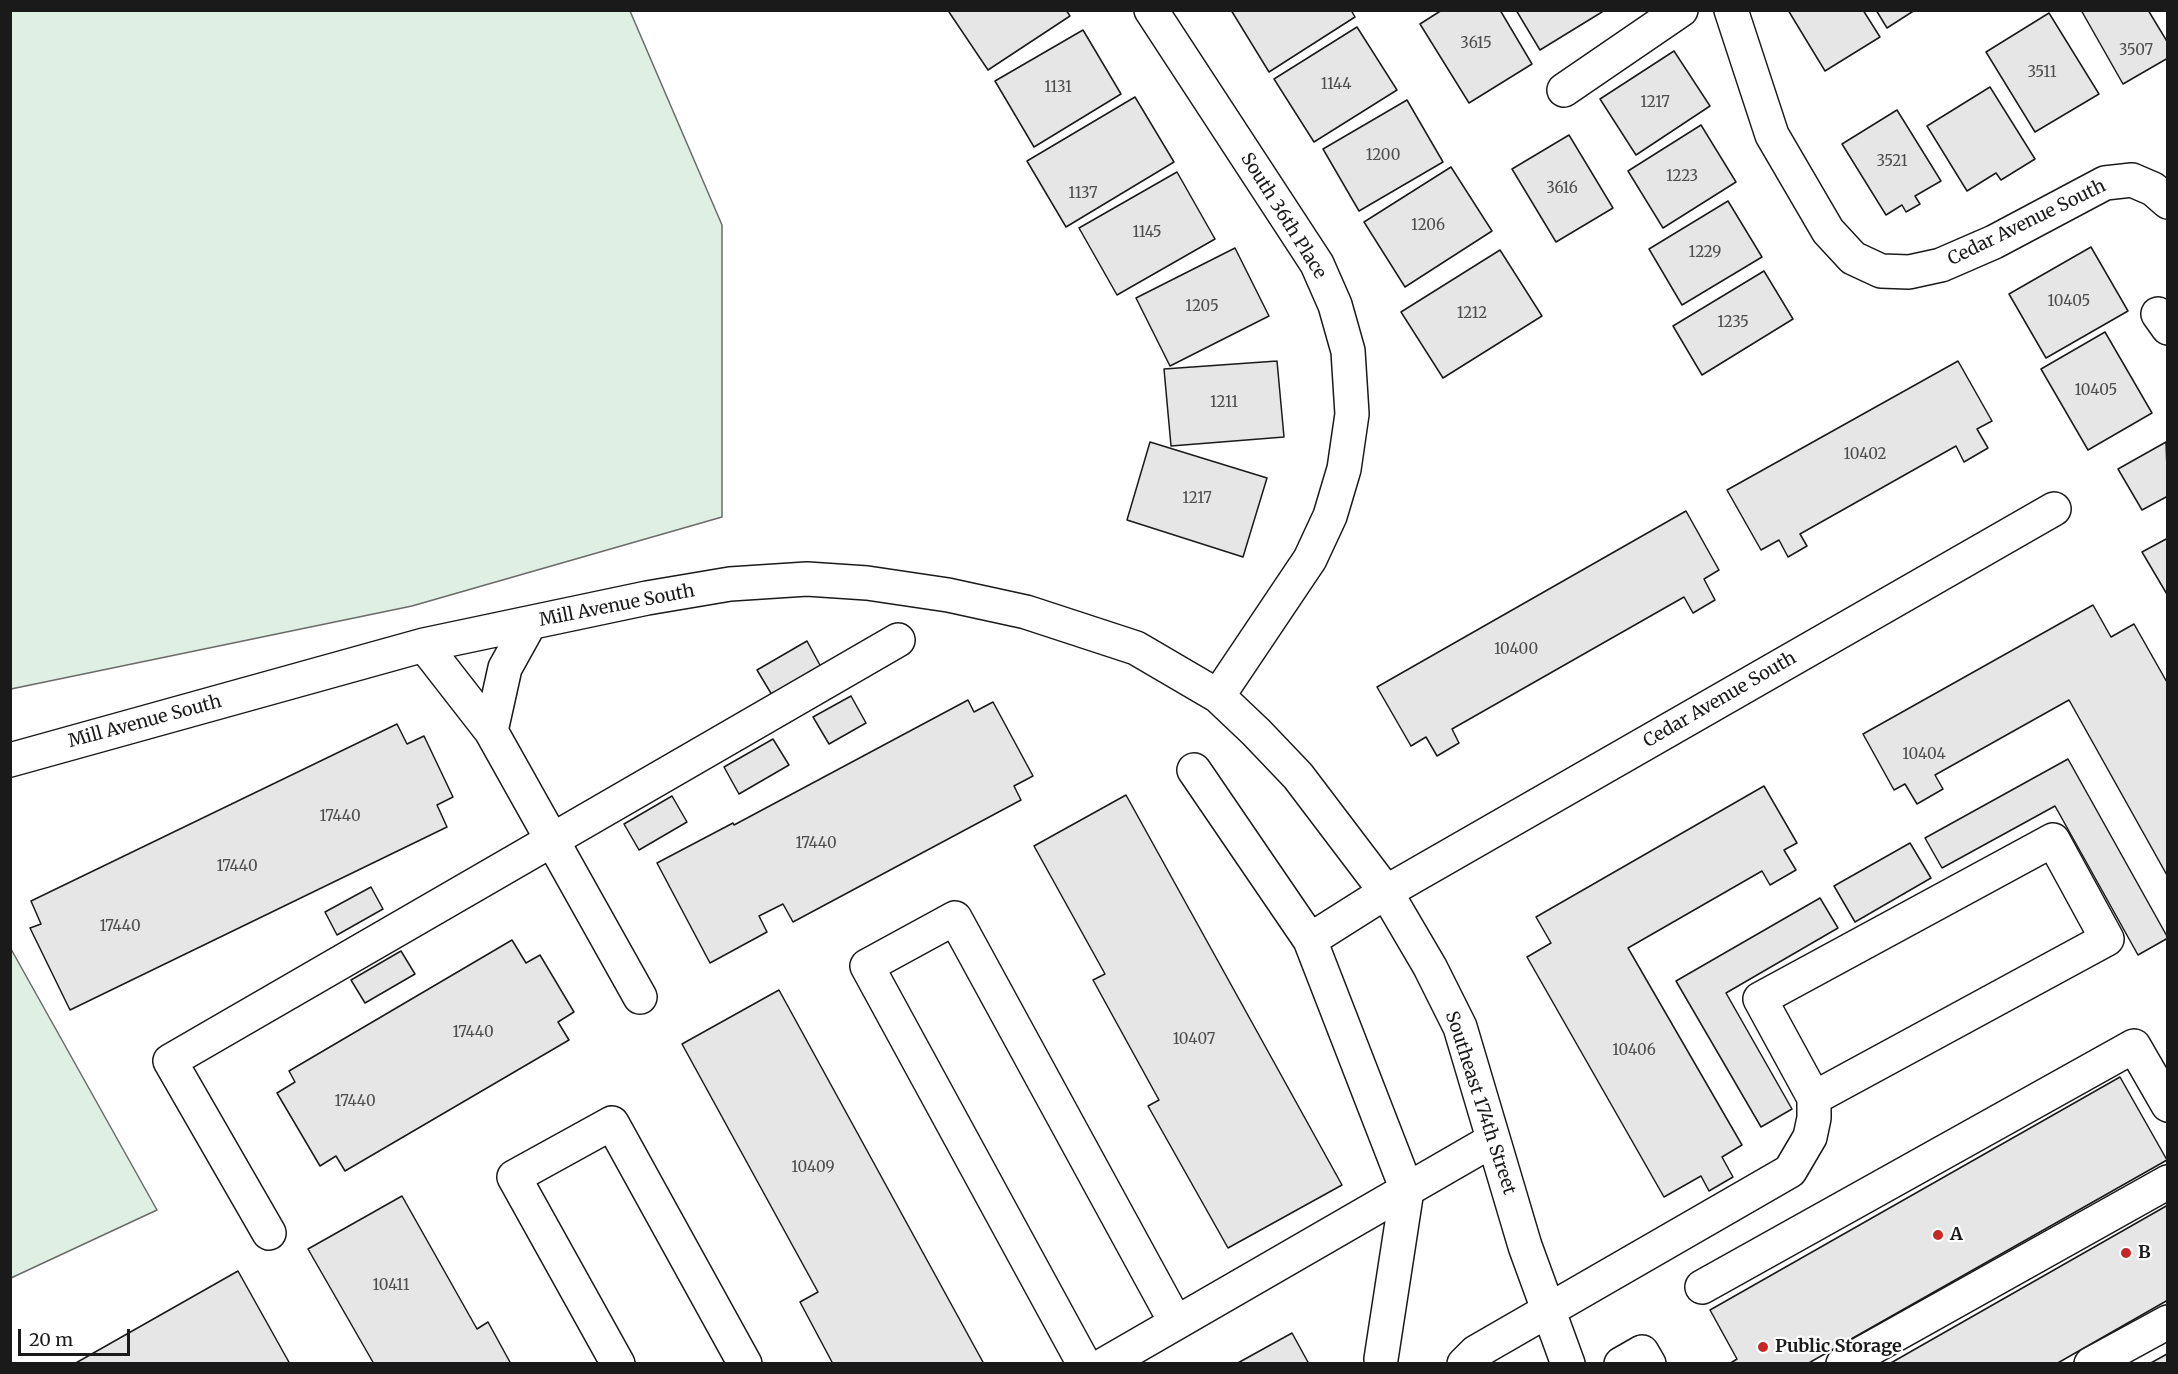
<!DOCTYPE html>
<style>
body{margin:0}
#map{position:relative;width:2178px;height:1374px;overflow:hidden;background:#fff;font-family:Merriweather,serif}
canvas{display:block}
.frame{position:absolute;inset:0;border:12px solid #1a1a1a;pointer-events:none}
.scale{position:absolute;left:18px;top:1329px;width:112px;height:27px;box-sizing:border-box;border:3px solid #1a1a1a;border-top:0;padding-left:8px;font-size:18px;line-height:21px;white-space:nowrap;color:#1a1a1a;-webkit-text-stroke:4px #fff;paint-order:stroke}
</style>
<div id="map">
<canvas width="2178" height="1374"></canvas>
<div class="frame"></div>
<div class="scale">20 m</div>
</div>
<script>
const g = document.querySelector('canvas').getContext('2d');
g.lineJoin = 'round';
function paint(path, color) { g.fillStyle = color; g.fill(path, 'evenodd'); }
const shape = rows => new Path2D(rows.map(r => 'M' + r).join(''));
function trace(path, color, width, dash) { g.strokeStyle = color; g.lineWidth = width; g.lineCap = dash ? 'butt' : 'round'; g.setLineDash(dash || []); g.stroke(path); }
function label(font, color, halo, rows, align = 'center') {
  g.font = font + ' Merriweather,serif'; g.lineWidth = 4.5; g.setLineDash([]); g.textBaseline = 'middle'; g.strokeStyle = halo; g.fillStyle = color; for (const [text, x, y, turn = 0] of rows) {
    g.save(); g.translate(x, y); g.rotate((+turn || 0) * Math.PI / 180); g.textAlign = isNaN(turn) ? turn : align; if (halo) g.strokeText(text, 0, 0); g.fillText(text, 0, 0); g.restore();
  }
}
const green = shape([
 [11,10,630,11,722,225,722,517,412,606,11,689,11,10],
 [11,949,157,1210,11,1278,10,1278,11,949]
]);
paint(green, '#e0efe3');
trace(green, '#6a6a6a', 1.5);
const building = shape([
 [951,10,1066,10,1070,16,988,70,949,12,951,10],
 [1231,10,1351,10,1355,17,1269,72,1231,10],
 [1442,10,1500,10,1532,64,1469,103,1420,24,1442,10],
 [1516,10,1601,10,1602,12,1540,50,1516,10],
 [1788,10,1863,10,1880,37,1825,71,1788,10],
 [1876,10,1915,10,1887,28,1876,10],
 [2081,10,2148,10,2168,43,2168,58,2123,84,2081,10],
 [2049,13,2099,94,2035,132,1986,52,2049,13],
 [1357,27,1397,90,1314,142,1274,79,1357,27],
 [1083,30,1121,94,1034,147,995,81,1083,30],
 [1674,51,1710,106,1636,155,1600,99,1674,51],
 [1990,87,2035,159,2001,180,1996,173,1967,191,1927,126,1990,87],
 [1135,97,1174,162,1066,227,1027,161,1135,97],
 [1407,100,1443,162,1359,211,1323,149,1407,100],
 [1897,110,1941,181,1915,196,1920,204,1906,212,1902,205,1886,215,1842,144,1897,110],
 [1701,125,1736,182,1663,228,1628,171,1701,125],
 [1569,135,1613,208,1556,242,1512,169,1569,135],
 [1451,167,1492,231,1405,287,1364,222,1451,167],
 [1177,172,1215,239,1117,295,1079,228,1177,172],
 [1728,201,1762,257,1682,305,1649,249,1728,201],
 [2091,247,2128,311,2046,358,2009,294,2091,247],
 [1235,248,1269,316,1170,366,1136,298,1235,248],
 [1500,250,1542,316,1443,378,1401,312,1500,250],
 [1764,271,1793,319,1702,375,1673,326,1764,271],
 [2105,332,2152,413,2088,450,2041,369,2105,332],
 [1277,361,1284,437,1171,446,1164,369,1277,361],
 [1958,361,1992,421,1977,429,1988,448,1964,462,1956,446,1800,534,1807,546,1788,557,1779,540,1761,550,1727,490,1958,361],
 [1150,442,1267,478,1243,557,1127,520,1150,442],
 [2166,442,2168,496,2142,510,2118,469,2166,442],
 [1686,511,1719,570,1704,579,1715,600,1693,613,1684,597,1452,729,1459,743,1437,756,1426,737,1411,746,1377,687,1686,511],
 [2168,538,2168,596,2142,552,2168,538],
 [2093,605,2111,637,2134,624,2168,684,2168,877,2069,700,1935,775,1943,789,1917,804,1905,784,1894,790,1863,734,2093,605],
 [807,641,821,667,772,695,757,670,807,641],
 [851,696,866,723,829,744,813,717,851,696],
 [968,700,974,712,993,702,1033,776,1014,786,1021,800,793,922,783,904,759,916,767,932,710,963,657,863,733,823,734,825,968,700],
 [397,724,407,744,424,736,453,797,437,805,447,827,70,1010,30,928,41,924,31,901,397,724],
 [773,739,789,765,739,794,724,767,773,739],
 [2068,759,2168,938,2138,955,2055,806,1942,868,1925,838,2068,759],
 [1764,786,1797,843,1784,850,1796,870,1770,885,1762,871,1628,948,1742,1145,1722,1157,1733,1177,1709,1191,1701,1176,1664,1197,1527,957,1551,943,1536,917,1764,786],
 [1126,795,1342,1185,1228,1248,1148,1106,1159,1100,1093,980,1105,974,1034,846,1126,795],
 [672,796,687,822,639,850,624,824,672,796],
 [1910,843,1931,878,1855,922,1834,886,1910,843],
 [371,887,383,909,337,935,325,912,371,887],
 [1820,898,1838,928,1726,993,1792,1109,1761,1127,1676,981,1820,898],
 [512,940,526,963,540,955,574,1012,558,1022,569,1040,345,1171,336,1156,320,1166,277,1093,295,1082,289,1071,512,940],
 [401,951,415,974,365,1003,351,980,401,951],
 [779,990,984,1364,833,1364,800,1302,818,1292,682,1044,779,990],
 [2120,1077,2167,1160,1807,1364,1729,1364,1737,1359,1710,1310,2120,1077],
 [402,1196,477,1329,488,1322,511,1364,374,1364,308,1249,402,1196],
 [2168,1205,2168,1300,2056,1364,1889,1364,2168,1205],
 [238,1271,290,1364,74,1364,238,1271],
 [1292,1333,1309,1364,1236,1364,1292,1333],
 [2167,1354,2168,1364,2149,1364,2167,1354]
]);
paint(building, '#e6e6e6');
trace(building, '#1a1a1a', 1.5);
const minor = shape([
 [1151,10,1317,264,1335,305,1348,351,1352,414,1344,469,1330,516,1310,559,1218,696],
 [1731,10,1772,135,1828,231,1853,258,1881,271,1909,272,1941,265,1994,242,2105,183,2132,180,2153,189,2168,202],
 [1564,90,1681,10],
 [2158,314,2168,328],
 [424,645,491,731,505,668,530,623],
 [491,731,640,997],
 [10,760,424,645,647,598,730,584,807,579,867,583,948,595,1026,612,1136,648,1218,696,1256,732,1298,776,1386,892,1430,967,1460,1027,1525,1246,1568,1364],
 [1194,770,1310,940,1407,1190,1381,1359],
 [2053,840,2107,939,1814,1098,1760,999,2053,840],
 [1310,940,1386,892,2054,509],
 [269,1233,170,1061,898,640],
 [1702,1287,2134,1046,2168,1105],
 [618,1364,514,1177,612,1123,745,1364],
 [1084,1364,867,966,955,918,1176,1323],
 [1105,1364,1493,1140],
 [1464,1364,1476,1352,1790,1171,1810,1137,1814,1118,1814,1098],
 [1621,1364,1642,1352,1649,1364],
 [1843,1364,2168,1182],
 [2091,1364,2168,1322]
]);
trace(minor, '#1a1a1a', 36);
trace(minor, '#fff', 33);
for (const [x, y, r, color] of [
 [1938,1235,6,"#c62828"],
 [2126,1253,6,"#c62828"],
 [1763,1347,6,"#c62828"]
]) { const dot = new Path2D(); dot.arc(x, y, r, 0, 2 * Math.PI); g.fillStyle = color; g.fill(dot); trace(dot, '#fff', 2); }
label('15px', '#4d4d4d', null, [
 ["3615",1476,44],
 ["3507",2136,51],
 ["3511",2042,73],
 ["1144",1336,85],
 ["1131",1058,88],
 ["1217",1655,103],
 ["1200",1383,156],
 ["3521",1892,162],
 ["1223",1682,177],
 ["3616",1562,189],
 ["1137",1083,194],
 ["1206",1428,226],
 ["1145",1147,233],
 ["1229",1705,253],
 ["10405",2069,302],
 ["1205",1202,307],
 ["1212",1472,314],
 ["1235",1733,323],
 ["10405",2096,391],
 ["1211",1224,403],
 ["10402",1865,455],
 ["1217",1197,499],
 ["10400",1516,650],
 ["10404",1924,755],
 ["17440",340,817],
 ["17440",816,844],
 ["17440",237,867],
 ["17440",120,927],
 ["17440",473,1033],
 ["10407",1194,1040],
 ["10406",1634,1051],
 ["17440",355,1102],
 ["10409",813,1168],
 ["10411",391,1286]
]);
label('18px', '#1a1a1a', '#fff', [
 ["South 36th Place",1283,216,58],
 ["Cedar Avenue South",2027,223,-26],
 ["Mill Avenue South",617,606,-11],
 ["Cedar Avenue South",1720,700,-30],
 ["Mill Avenue South",145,722,-15],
 ["Southeast 174th Street",1480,1103,72]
]);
label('bold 18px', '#1a1a1a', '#fff', [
 ["A",1950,1235],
 ["B",2138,1253],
 ["Public Storage",1775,1347]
], 'left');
</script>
